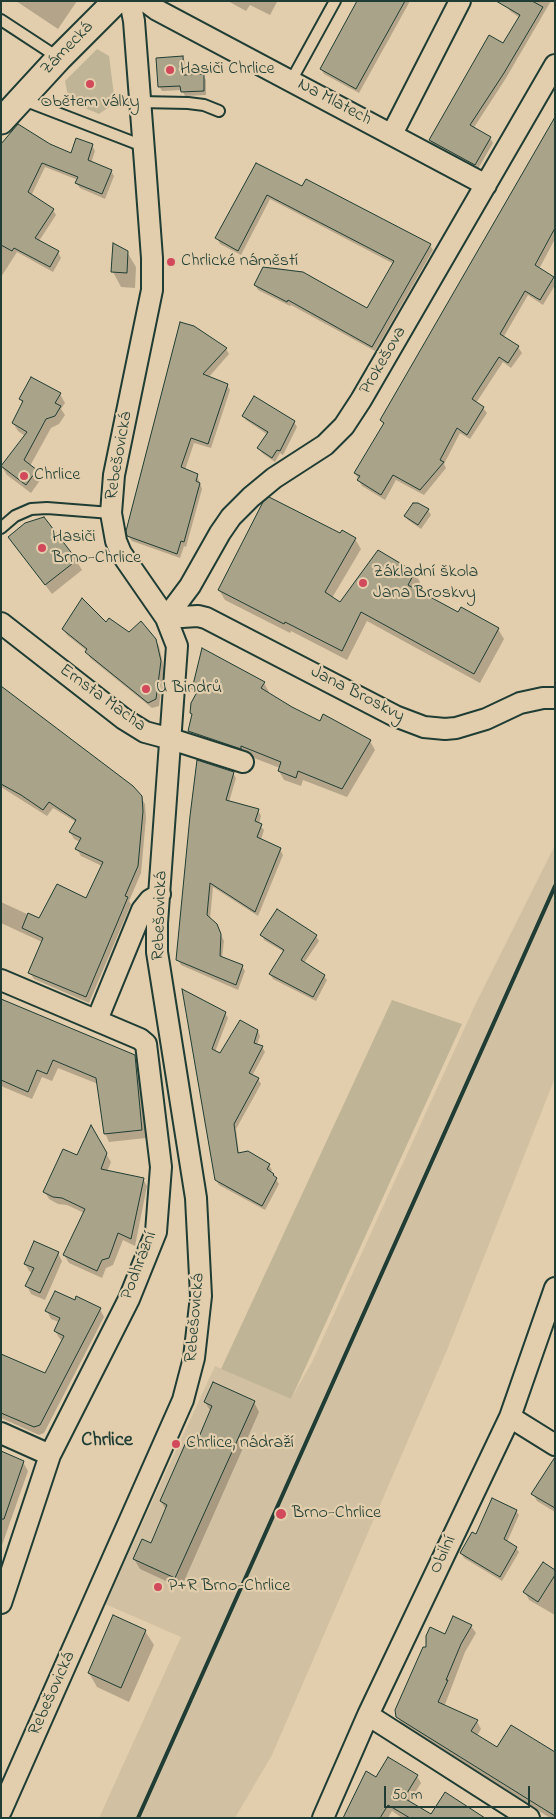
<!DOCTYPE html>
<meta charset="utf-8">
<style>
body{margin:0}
#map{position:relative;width:556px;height:1819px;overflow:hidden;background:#e2ceac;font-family:"Indie Flower",sans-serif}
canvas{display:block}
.frame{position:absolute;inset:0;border:2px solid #1f3d34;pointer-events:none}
.scale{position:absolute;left:384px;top:1786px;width:146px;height:22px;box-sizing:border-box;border:2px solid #1f3d34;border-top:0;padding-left:6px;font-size:15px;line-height:18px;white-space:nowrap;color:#1f3d34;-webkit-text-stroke:4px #e2ceac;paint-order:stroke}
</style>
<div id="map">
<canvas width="556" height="1819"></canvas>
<div class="frame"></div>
<div class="scale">50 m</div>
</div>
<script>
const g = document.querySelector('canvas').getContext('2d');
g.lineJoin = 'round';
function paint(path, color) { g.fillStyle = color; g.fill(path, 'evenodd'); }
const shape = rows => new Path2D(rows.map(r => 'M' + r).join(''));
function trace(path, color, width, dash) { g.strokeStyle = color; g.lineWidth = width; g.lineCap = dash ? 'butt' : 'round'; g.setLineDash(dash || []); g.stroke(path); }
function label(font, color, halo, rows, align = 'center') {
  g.font = font + ' "Indie Flower",sans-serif'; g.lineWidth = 4.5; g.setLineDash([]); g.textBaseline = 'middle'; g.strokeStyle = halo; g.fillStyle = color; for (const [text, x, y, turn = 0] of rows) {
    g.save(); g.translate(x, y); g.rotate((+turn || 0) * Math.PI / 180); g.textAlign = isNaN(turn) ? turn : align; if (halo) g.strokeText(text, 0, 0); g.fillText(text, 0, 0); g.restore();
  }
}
paint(shape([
 [555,845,555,1078,447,1350,272,1755,235,1818,99,1818,181,1637,105,1604,215,1366,291,1399,312,1362,476,1003]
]), '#d1c1a2');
paint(shape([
 [97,49,109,56,115,103,99,114,69,101,65,81],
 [392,1000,462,1024,291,1399,221,1369]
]), '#bfb496');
paint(shape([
 [16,1,77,1,58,29],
 [228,1,276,1,277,2,270,15,250,5,246,11],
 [359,1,410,1,359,93,324,74,321,69],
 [510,1,551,1,506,78,473,129,490,138,493,143,478,169,433,145,430,140,504,45,520,18,510,11,507,6],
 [183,57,185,62,186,76,203,76,206,80,206,95,185,96,182,90,162,91,159,86],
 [555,119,555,239,539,269,553,278,555,285,543,305,528,295,503,338,518,347,522,353,511,368,503,362,476,403,483,408,487,413,470,439,460,433,444,464,446,468,424,495,396,480,385,500,362,486,355,473,384,425,381,420],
 [49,145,72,155,92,145,95,151,91,163,111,171,114,176,105,199,80,188,76,183,78,180,45,167,31,196,53,210,56,215,39,241,58,252,61,258,53,272,17,252,1,277,1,146],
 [257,165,303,188,430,245,433,250,375,351,291,305,290,306,258,290,255,285,368,309,394,264,270,199,241,255,220,244,217,238],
 [127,252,136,267,135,288,121,287,113,272],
 [181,324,226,349,229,354,208,378,227,385,230,390,211,448,194,443,185,470,197,475,202,489,186,547,184,546,180,558,132,541,128,535],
 [60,394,65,403,61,409,65,415,59,424,51,428,30,466,36,470,41,479,31,493,7,475,2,467,25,436,18,431,13,423,23,404,20,399],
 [243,416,294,422,297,427,283,455,280,453,275,462,262,453,259,448,268,435,246,420],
 [428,510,431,515,421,529,408,520,405,516],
 [341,535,355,539,361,549,332,598,340,603,414,572,420,582,415,590,458,614,498,629,504,639,480,683,367,621,347,660,291,631,290,633,225,600,219,590],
 [9,537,76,560,82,570,52,594],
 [107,624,129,634,155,639,159,646,164,668,159,706,152,708,90,658,87,651,67,635,63,629],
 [264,683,269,692,268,694,320,722,370,741,375,750,347,797,303,780,301,786,284,780,279,771,280,768,246,755,195,740,189,731,197,695,193,689],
 [1,688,141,797,145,804,146,818,141,873,129,901,131,904,89,1003,34,979,30,973,42,942,1,923,1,902,40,920,86,899,102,866,81,856,77,849,80,842,74,839,70,832,76,822,53,808,47,816,1,787],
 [233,773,236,778,229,802,258,810,261,816,259,824,264,830,261,840,280,849,283,855,258,916,213,887,210,919,219,930,224,941,222,958,242,966,245,971,238,990,181,965,178,960],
 [262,935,316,936,319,941,304,963,324,976,327,980,316,1001,273,979,270,974,284,952,264,940],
 [184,991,225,1013,228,1018,215,1052,221,1054,258,1031,260,1036,257,1045,262,1047,265,1052,252,1076,258,1079,261,1084,236,1129,239,1154,269,1165,272,1170,270,1173,273,1175,279,1184,265,1210,219,1185,216,1180],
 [1,1000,134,1056,139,1065,146,1138,109,1142,105,1133,98,1084,58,1068,52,1081,42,1077,32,1099,1,1086],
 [91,1128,111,1162,107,1172,143,1179,147,1186,135,1246,123,1240,113,1265,106,1268,102,1278,69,1263,64,1255,84,1213,67,1205,58,1204,49,1199,45,1192,78,1157],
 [58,1253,62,1261,45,1300,31,1294,27,1286,33,1273,29,1271,25,1264],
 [75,1302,100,1309,104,1317,44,1433,39,1435,1,1418,1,1353,7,1358,46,1375,64,1341,60,1339,55,1331,59,1322,51,1319,47,1311],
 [205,1402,254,1402,259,1412,181,1588,140,1569,134,1559,151,1544,166,1510,161,1501,196,1445,211,1412],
 [1,1453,23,1462,28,1471,1,1548],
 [555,1477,555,1512,537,1501,533,1494],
 [516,1511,519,1515,507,1542,516,1548,519,1552,502,1581,464,1558,461,1553,476,1536],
 [555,1571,555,1615,529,1600,525,1592],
 [471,1626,476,1633,465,1652,444,1707,477,1721,481,1729,477,1736,497,1748,555,1753,555,1818,550,1818,402,1724,397,1716,427,1648,446,1636],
 [145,1631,154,1645,129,1702,97,1687,89,1673],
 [417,1776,421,1783,409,1802,432,1816,477,1818,402,1818,392,1811,388,1818,345,1818,376,1779]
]), '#0003');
const building = shape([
 [357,1,405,1,356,89,320,69,357,1],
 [496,1,532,1,543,7,504,73,470,125,491,137,475,165,429,140,489,35,503,43,520,15,496,1],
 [183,56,184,75,204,74,204,91,181,92,180,86,158,87,156,58,183,56],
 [555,117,555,228,535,265,554,277,540,300,525,291,500,334,519,346,508,363,499,357,472,399,484,407,467,435,457,428,440,460,444,462,420,490,393,475,381,495,357,480,360,476,354,473,384,423,380,420,555,117],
 [18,124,50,144,71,153,76,138,93,144,88,160,112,170,102,194,75,183,78,177,42,163,28,192,54,209,35,238,59,251,50,267,14,248,12,251,1,245,1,144,18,124],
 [256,163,302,186,306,179,431,244,372,347,288,300,287,302,254,285,263,267,303,272,367,308,394,261,267,195,238,251,215,238,256,163],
 [113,243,128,251,127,273,111,272,113,243],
 [180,322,194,326,227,348,203,374,228,384,208,444,191,438,181,467,198,474,196,481,200,483,184,542,181,541,177,554,127,536,126,531,180,322],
 [31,377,61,393,55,403,61,406,55,416,46,419,24,460,37,470,26,485,1,466,27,432,12,423,23,401,19,399,31,377],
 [254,396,295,421,280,451,277,450,272,458,257,448,268,432,242,416,254,396],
 [269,497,340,533,342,530,356,538,325,592,340,602,378,550,415,572,408,585,458,612,461,607,499,628,474,674,361,612,342,651,285,622,284,624,218,590,263,502,269,497],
 [413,503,418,503,429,509,418,525,404,516,413,503],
 [44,517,77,560,45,585,8,537,25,523,44,517],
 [82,598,106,622,109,618,129,632,141,621,156,639,161,661,156,699,148,703,85,652,87,649,62,629,82,598],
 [202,648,265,682,261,688,292,707,320,721,323,714,371,740,342,789,298,771,296,778,278,771,281,762,241,746,241,749,188,731,192,714,190,713,191,703,197,692,192,689,202,648],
 [1,686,133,786,142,796,143,811,138,866,125,896,128,897,86,997,28,973,43,938,22,928,28,913,39,918,57,884,86,898,103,862,75,849,81,838,69,832,76,820,49,802,43,810,21,795,1,784,1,686],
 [197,760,234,772,226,800,259,809,255,821,262,824,257,837,281,848,255,912,210,883,207,915,217,924,221,934,220,956,243,965,236,985,176,960,190,816,197,760],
 [277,909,317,935,301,960,325,975,313,997,269,974,284,950,260,935,277,909],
 [182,989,226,1012,212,1049,220,1053,240,1020,258,1030,254,1043,263,1046,249,1073,259,1078,234,1124,238,1153,248,1151,270,1164,267,1169,274,1174,273,1175,277,1178,262,1206,215,1180,182,989],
 [1,999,135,1055,142,1130,104,1134,96,1078,53,1060,47,1074,37,1070,28,1092,1,1080,1,999],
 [91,1125,107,1153,101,1169,144,1178,131,1239,118,1233,109,1258,102,1260,97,1271,63,1255,85,1209,62,1198,53,1197,43,1192,63,1149,77,1155,91,1125],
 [34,1241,59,1252,40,1293,25,1286,34,1268,24,1264,34,1241],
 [55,1291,75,1300,76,1296,101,1308,40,1425,34,1427,1,1413,1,1354,45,1373,64,1336,54,1331,60,1318,45,1311,55,1291],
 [213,1382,255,1401,175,1578,133,1559,142,1539,151,1543,167,1505,160,1501,187,1440,196,1444,212,1406,204,1402,213,1382],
 [1,1451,24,1461,4,1519,1,1519,1,1451],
 [555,1457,555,1508,531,1494,555,1457],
 [492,1498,517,1510,504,1539,517,1547,500,1577,460,1553,472,1532,476,1534,492,1498],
 [543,1562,555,1570,555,1575,538,1602,523,1592,543,1562],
 [113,1615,146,1630,121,1688,88,1673,113,1615],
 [453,1616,472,1625,461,1644,446,1680,448,1680,438,1702,478,1720,471,1731,497,1747,511,1725,555,1752,555,1816,396,1717,395,1710,423,1647,426,1647,426,1636,430,1627,445,1634,453,1616],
 [388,1757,418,1775,404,1798,431,1814,445,1792,485,1818,410,1818,388,1805,380,1818,343,1818,366,1771,376,1777,388,1757]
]);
paint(building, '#a9a389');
trace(building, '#1f3d34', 1);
const service = shape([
 [1,20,59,58],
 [291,81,335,1],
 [21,99,143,146],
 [140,102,188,103,204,105,219,111],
 [1,528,15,516,31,509,47,508,111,513]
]);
const minor = shape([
 [145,1,157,10,486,185],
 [392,134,460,1],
 [166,618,190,586,220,533,231,517,251,497,274,478,325,445,344,426,361,400,555,65],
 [166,618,198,616,206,618,395,716,424,727,445,729,456,728,486,719,520,703,543,698,555,698],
 [1,623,124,719,145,732,171,739,243,762],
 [1,980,140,1039,146,1044,161,1167,156,1232,129,1299,50,1455,1,1603],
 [97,1020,142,910,150,900,160,894],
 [510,1417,555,1445],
 [1,1433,50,1455],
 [368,1715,529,1818],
 [1,1811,183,1400,194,1358,201,1296,196,1198,157,952,157,923,177,646,166,618,121,553,116,541,111,513,114,475,152,290,152,258,145,164,134,21,130,1],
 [323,1818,368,1715,510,1417,555,1288]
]);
const tertiary = shape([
 [1,121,59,58,116,1]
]);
trace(service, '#1f3d34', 14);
trace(minor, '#1f3d34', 24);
trace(tertiary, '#1f3d34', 29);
trace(service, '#e2ceac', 10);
trace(minor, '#e2ceac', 20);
trace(tertiary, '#e2ceac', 25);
trace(shape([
 [138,1818,555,886]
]), '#1f3d34', 4);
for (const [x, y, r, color] of [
 [170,70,5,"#d1495b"],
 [90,84,5,"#d1495b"],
 [171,262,5,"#d1495b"],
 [24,476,5,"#d1495b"],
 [42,548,5,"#d1495b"],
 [363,583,5,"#d1495b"],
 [146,689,5,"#d1495b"],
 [176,1444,5,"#d1495b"],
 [281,1514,6,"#d1495b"],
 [158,1587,5,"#d1495b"]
]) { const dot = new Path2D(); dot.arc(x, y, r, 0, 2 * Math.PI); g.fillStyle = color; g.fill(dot); trace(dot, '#e2ceac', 2); }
label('18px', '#1f3d34', '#e2ceac', [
 ["Zámecká",68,49,-46],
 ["Na Mlatech",334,103,28],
 ["Prokešova",384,361,-60],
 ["Rebešovická",120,456,-80],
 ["Jana Broskvy",357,695,27],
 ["Ernsta Macha",102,699,36],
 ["Rebešovická",161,916,-88],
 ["Podhrázní",140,1266,-69],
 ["Rebešovická",196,1318,-85],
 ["Obilní",444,1555,-65],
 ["Rebešovická",53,1694,-66]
]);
label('18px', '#1f3d34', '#e2ceac', [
 ["Hasiči Chrlice",180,70],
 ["Obětem války",90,103,"center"],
 ["Chrlické náměstí",181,262],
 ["Chrlice",34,476],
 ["Hasiči",52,538],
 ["Brno-Chrlice",52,559],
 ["Základní škola",373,573],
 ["Jana Broskvy",373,594],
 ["U Bindrů",156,689],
 ["Chrlice, nádraží",186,1444],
 ["Brno-Chrlice",292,1514],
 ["P+R Brno-Chrlice",168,1587]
], 'left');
label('bold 20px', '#1f3d34', '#e2ceac', [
 ["Chrlice",107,1442]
]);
</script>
